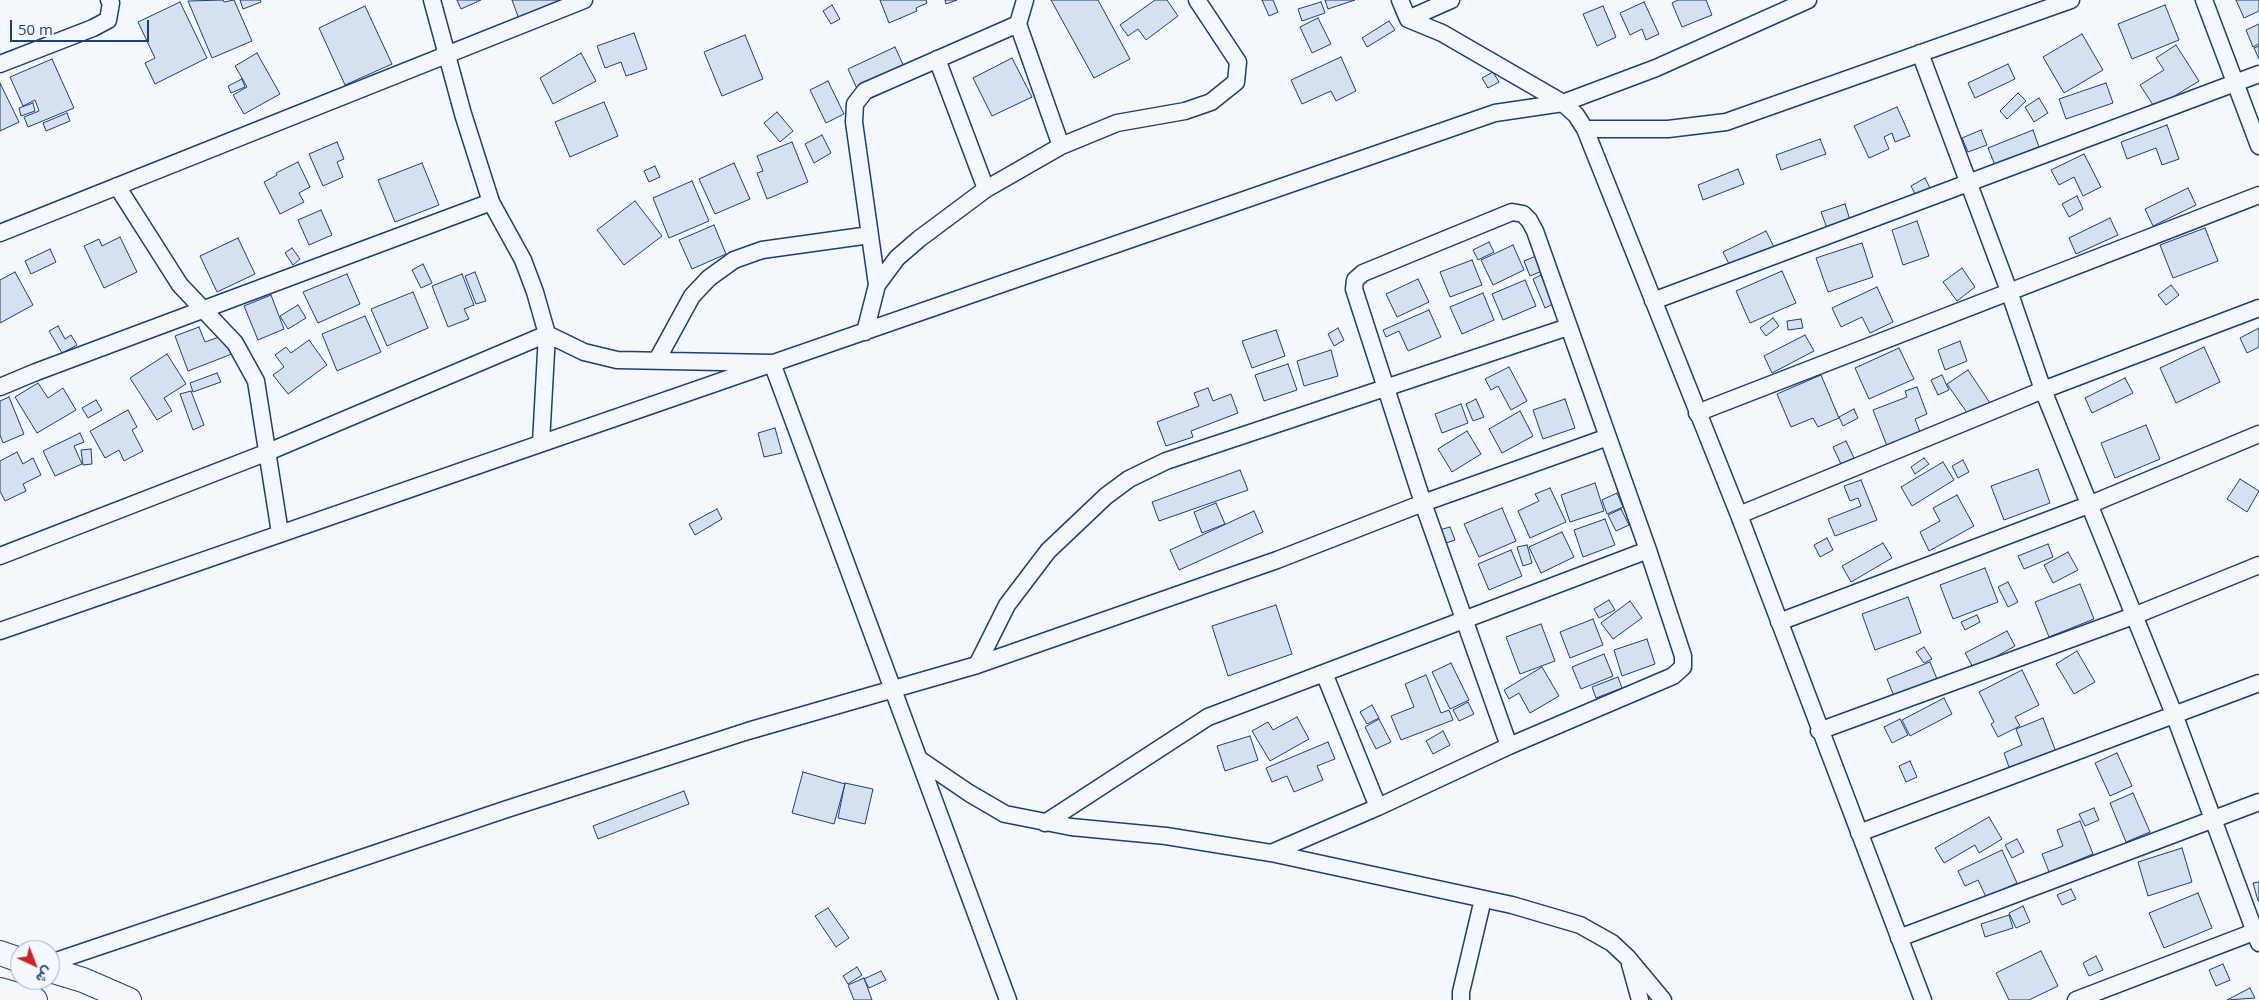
<!DOCTYPE html>
<meta charset="utf-8">
<style>
body{margin:0}
#map{position:relative;width:2259px;height:1000px;overflow:hidden;background:#f4f7fb;font-family:"Open Sans",Vazirmatn,sans-serif}
canvas{display:block}
.north{position:absolute;left:10px;top:940px;width:50px;height:50px;box-sizing:border-box;background:#f4f7fb;border:1px solid #9eadc5;border-radius:50%;rotate:137deg;font-size:14px;font-weight:700;line-height:20px;text-align:center;color:#1d3f73}
.north::after{content:'';display:block;margin:auto;width:18px;height:22px;background:#c62828;clip-path:polygon(50% 0,100% 100%,50% 72%,0 100%)}
.scale{position:absolute;left:10px;top:20px;width:139px;height:22px;box-sizing:border-box;border:2px solid #1d3f73;border-top:0;padding-left:6px;font-size:15px;line-height:18px;white-space:nowrap;color:#1d3f73;-webkit-text-stroke:4px #f4f7fb;paint-order:stroke}
</style>
<div id="map">
<canvas width="2259" height="1000"></canvas>
<div class="north">ش</div>
<div class="scale">50 m</div>
</div>
<script>
const g = document.querySelector('canvas').getContext('2d');
g.lineJoin = 'round';
function paint(path, color) { g.fillStyle = color; g.fill(path, 'evenodd'); }
const shape = rows => new Path2D(rows.map(r => 'M' + r).join(''));
function trace(path, color, width, dash) { g.strokeStyle = color; g.lineWidth = width; g.lineCap = dash ? 'butt' : 'round'; g.setLineDash(dash || []); g.stroke(path); }
const building = shape([
 [223,0,224,2,234,0,252,41,212,58,188,1,223,0],
 [240,0,260,0,261,2,243,9,240,0],
 [457,0,481,0,461,9,457,0],
 [512,0,559,0,560,4,519,19,512,0],
 [880,0,926,0,927,3,916,8,917,11,889,23,880,0],
 [945,0,957,0,946,4,945,0],
 [1051,0,1098,0,1130,59,1094,78,1051,0],
 [1155,0,1167,0,1178,16,1146,40,1138,29,1128,36,1120,25,1155,0],
 [1262,0,1273,0,1278,12,1269,16,1262,0],
 [1325,0,1355,0,1328,9,1325,0],
 [1678,0,1706,0,1712,15,1682,27,1672,3,1678,0],
 [2236,0,2259,0,2259,11,2244,18,2236,0],
 [180,2,207,58,155,84,145,63,155,58,138,22,180,2],
 [1321,2,1325,13,1302,21,1298,9,1321,2],
 [1644,2,1659,34,1646,40,1642,29,1630,35,1620,13,1644,2],
 [832,5,840,19,831,24,823,11,832,5],
 [2165,5,2179,40,2132,59,2118,24,2165,5],
 [365,6,392,64,345,85,319,28,365,6],
 [1603,6,1616,37,1597,46,1583,14,1603,6],
 [1318,18,1331,44,1312,53,1300,27,1318,18],
 [1389,21,1395,30,1367,47,1362,38,1389,21],
 [2259,24,2259,44,2253,47,2246,30,2259,24],
 [634,33,647,69,626,76,621,62,605,68,597,46,634,33],
 [2082,34,2103,70,2064,93,2043,57,2082,34],
 [745,35,763,79,722,96,704,52,745,35],
 [2176,45,2199,81,2155,108,2140,85,2164,70,2156,58,2176,45],
 [2259,46,2259,59,2254,48,2259,46],
 [895,47,910,80,863,102,848,69,895,47],
 [257,53,280,94,244,114,233,95,247,87,235,66,257,53],
 [581,53,596,81,553,104,540,78,581,53],
 [1341,57,1356,91,1336,101,1331,91,1302,104,1291,80,1341,57],
 [1012,58,1032,97,992,116,973,78,1012,58],
 [52,59,74,108,28,127,24,117,39,111,35,100,23,106,10,77,52,59],
 [2008,64,2015,79,1975,98,1968,83,2008,64],
 [1493,72,1499,82,1488,88,1482,78,1493,72],
 [242,79,245,87,231,93,228,86,242,79],
 [828,81,844,114,826,123,810,90,828,81],
 [0,83,19,122,0,131,0,83],
 [2106,83,2113,103,2066,119,2059,99,2106,83],
 [2018,93,2026,101,2007,119,2000,111,2018,93],
 [2039,98,2048,113,2034,122,2025,107,2039,98],
 [604,102,618,136,570,157,555,122,604,102],
 [33,103,35,111,21,116,19,108,33,103],
 [1897,107,1910,136,1895,142,1892,133,1884,137,1889,149,1869,158,1854,126,1897,107],
 [777,112,793,131,780,142,764,123,777,112],
 [67,113,70,121,46,131,43,123,67,113],
 [2167,125,2179,159,2162,165,2156,148,2127,159,2121,142,2167,125],
 [1981,130,1987,145,1968,152,1962,138,1981,130],
 [2033,130,2039,147,1995,165,1988,148,2033,130],
 [822,135,831,153,814,163,805,144,822,135],
 [1820,139,1826,154,1781,170,1776,155,1820,139],
 [337,142,344,159,337,162,343,177,323,186,309,154,337,142],
 [792,142,808,182,767,199,757,173,763,171,757,156,792,142],
 [2084,154,2101,187,2083,196,2074,177,2059,185,2051,170,2084,154],
 [298,162,310,187,299,193,304,202,280,214,264,182,277,175,276,173,298,162],
 [422,163,439,205,395,222,378,180,422,163],
 [734,163,750,199,715,214,699,179,734,163],
 [655,166,660,177,649,182,644,171,655,166],
 [1738,169,1744,184,1703,200,1698,185,1738,169],
 [1925,178,1930,188,1916,196,1911,186,1925,178],
 [692,181,709,221,669,238,653,198,692,181],
 [2188,188,2196,205,2153,226,2145,209,2188,188],
 [2077,196,2083,209,2069,217,2062,204,2077,196],
 [635,201,662,236,624,265,597,230,635,201],
 [1845,204,1850,220,1827,228,1821,212,1845,204],
 [321,210,332,235,309,245,298,220,321,210],
 [2110,218,2118,235,2076,254,2069,238,2110,218],
 [1917,221,1929,256,1903,265,1892,230,1917,221],
 [714,225,726,254,692,269,679,240,714,225],
 [2205,228,2218,261,2173,278,2160,245,2205,228],
 [1766,231,1774,247,1731,268,1723,252,1766,231],
 [120,237,137,272,104,288,84,246,99,239,102,246,120,237],
 [238,238,255,274,217,292,200,256,238,238],
 [1489,242,1494,252,1478,260,1473,250,1489,242],
 [1862,243,1873,277,1828,292,1816,258,1862,243],
 [1513,245,1524,270,1493,285,1481,260,1513,245],
 [292,248,300,259,293,265,285,253,292,248],
 [50,249,56,262,31,274,25,261,50,249],
 [1536,256,1542,271,1530,276,1524,261,1536,256],
 [1472,260,1482,285,1450,297,1440,272,1472,260],
 [423,264,432,283,421,288,412,270,423,264],
 [1962,268,1975,287,1957,301,1943,282,1962,268],
 [1782,271,1796,303,1750,323,1736,291,1782,271],
 [15,272,33,305,0,323,0,280,15,272],
 [475,272,486,301,476,304,465,276,475,272],
 [347,274,360,304,318,323,303,292,347,274],
 [462,274,474,305,464,309,469,319,448,327,432,286,462,274],
 [1541,275,1553,304,1545,308,1533,279,1541,275],
 [1418,279,1429,302,1397,317,1386,294,1418,279],
 [1525,280,1536,306,1503,320,1492,294,1525,280],
 [2171,285,2179,295,2166,305,2158,295,2171,285],
 [1877,287,1893,322,1870,333,1862,317,1841,327,1832,308,1877,287],
 [413,292,428,328,387,346,371,309,413,292],
 [1483,293,1494,320,1462,334,1450,307,1483,293],
 [271,295,284,329,258,340,244,306,271,295],
 [298,305,306,318,288,329,280,316,298,305],
 [1429,310,1441,337,1408,351,1399,331,1386,337,1383,330,1429,310],
 [365,316,381,352,337,371,322,334,365,316],
 [1773,318,1779,326,1766,336,1760,328,1773,318],
 [1801,319,1803,328,1788,330,1787,321,1801,319],
 [58,326,65,339,71,335,77,345,62,353,49,331,58,326],
 [199,327,205,342,230,333,237,352,188,371,175,336,199,327],
 [1338,328,1344,340,1334,346,1328,334,1338,328],
 [2259,328,2259,347,2247,353,2240,338,2259,328],
 [1276,330,1285,356,1252,368,1242,341,1276,330],
 [1805,335,1814,351,1772,373,1764,356,1805,335],
 [309,340,327,365,288,394,273,375,284,367,275,355,286,347,291,353,309,340],
 [1960,341,1967,361,1945,370,1938,350,1960,341],
 [2204,347,2220,382,2176,403,2160,368,2204,347],
 [1899,348,1914,379,1869,399,1855,368,1899,348],
 [1331,350,1338,376,1304,386,1297,361,1331,350],
 [167,354,186,384,164,398,172,411,157,420,130,378,167,354],
 [1288,364,1297,390,1264,401,1255,375,1288,364],
 [1509,367,1527,401,1511,410,1498,386,1491,390,1485,379,1509,367],
 [1968,370,1990,403,1970,417,1947,384,1968,370],
 [217,373,221,382,193,392,190,383,217,373],
 [1821,375,1839,418,1818,427,1813,418,1791,427,1777,394,1821,375],
 [1942,375,1949,390,1938,395,1931,380,1942,375],
 [2125,378,2133,393,2092,413,2085,398,2125,378],
 [38,383,48,398,63,388,76,410,37,433,15,397,38,383],
 [1917,387,1927,414,1915,419,1920,432,1887,446,1873,410,1907,397,1905,391,1917,387],
 [1208,388,1213,401,1231,394,1238,413,1191,431,1193,437,1166,446,1157,422,1199,406,1194,393,1208,388],
 [191,391,204,425,193,430,180,394,191,391],
 [9,397,24,434,3,443,0,435,0,401,9,397],
 [1476,399,1484,417,1473,421,1466,404,1476,399],
 [1565,399,1575,428,1543,439,1533,410,1565,399],
 [96,400,102,410,88,418,82,408,96,400],
 [1461,404,1468,423,1442,433,1435,414,1461,404],
 [1854,409,1858,418,1843,426,1839,417,1854,409],
 [128,410,137,427,132,430,143,451,124,461,119,450,105,458,90,431,128,410],
 [1520,411,1533,436,1502,453,1489,429,1520,411],
 [2146,425,2160,459,2115,478,2101,443,2146,425],
 [775,428,782,453,764,457,758,433,775,428],
 [1467,431,1481,454,1452,472,1438,449,1467,431],
 [80,433,84,442,74,446,82,464,55,476,43,451,80,433],
 [1846,441,1854,458,1841,464,1833,447,1846,441],
 [91,449,92,464,83,465,81,450,91,449],
 [17,452,23,464,33,458,41,475,23,484,26,491,5,501,0,491,0,461,17,452],
 [1924,458,1929,464,1915,474,1911,467,1924,458],
 [1963,460,1969,472,1958,478,1952,466,1963,460],
 [1943,462,1954,480,1912,506,1901,487,1943,462],
 [2038,469,2050,503,2004,520,1991,486,2038,469],
 [1240,470,1248,490,1159,521,1152,502,1240,470],
 [2240,479,2259,491,2247,512,2227,499,2240,479],
 [1861,480,1877,520,1835,536,1828,519,1861,506,1858,498,1850,501,1844,486,1861,480],
 [1595,483,1604,511,1570,522,1561,495,1595,483],
 [1550,488,1566,522,1530,538,1518,511,1539,501,1535,494,1550,488],
 [1617,493,1623,507,1607,514,1602,500,1617,493],
 [1957,495,1974,526,1929,551,1920,532,1940,521,1933,508,1957,495],
 [1216,503,1225,524,1202,533,1194,512,1216,503],
 [1502,508,1516,541,1479,557,1464,524,1502,508],
 [717,509,722,519,695,535,689,524,717,509],
 [1621,509,1629,525,1616,531,1608,515,1621,509],
 [1254,511,1263,532,1179,570,1170,550,1254,511],
 [1605,519,1615,545,1583,557,1574,530,1605,519],
 [1450,527,1455,540,1443,544,1439,530,1450,527],
 [1562,532,1574,557,1541,573,1529,547,1562,532],
 [1827,538,1833,550,1820,557,1814,545,1827,538],
 [1883,543,1892,558,1851,582,1842,566,1883,543],
 [2048,544,2053,557,2024,569,2018,556,2048,544],
 [1527,545,1532,563,1523,566,1517,547,1527,545],
 [1511,550,1522,576,1489,590,1478,564,1511,550],
 [2068,552,2078,570,2053,583,2044,565,2068,552],
 [1985,568,1998,602,1953,619,1940,585,1985,568],
 [2008,582,2018,602,2008,607,1998,587,2008,582],
 [2080,584,2094,619,2049,637,2035,602,2080,584],
 [1908,597,1921,633,1875,650,1862,614,1908,597],
 [1609,600,1615,610,1599,618,1594,609,1609,600],
 [1630,601,1642,618,1613,639,1601,623,1630,601],
 [1276,605,1292,654,1228,676,1212,626,1276,605],
 [1977,615,1980,622,1965,630,1961,622,1977,615],
 [1593,619,1603,645,1570,658,1560,632,1593,619],
 [1541,624,1555,661,1520,674,1506,637,1541,624],
 [2007,631,2015,646,1974,669,1965,653,2007,631],
 [1647,639,1655,664,1622,676,1614,650,1647,639],
 [1924,647,1932,659,1924,663,1916,652,1924,647],
 [2077,651,2095,682,2074,694,2056,664,2077,651],
 [1604,654,1613,676,1581,689,1572,667,1604,654],
 [1930,662,1937,679,1894,696,1887,679,1930,662],
 [1451,663,1469,700,1450,709,1432,672,1451,663],
 [1542,667,1559,696,1530,713,1519,693,1509,699,1504,690,1542,667],
 [2022,670,2039,705,2015,717,2020,726,1998,737,1991,724,1994,722,1979,692,2022,670],
 [1426,675,1441,713,1449,710,1453,720,1401,740,1391,716,1414,707,1405,684,1426,675],
 [1618,677,1622,688,1596,698,1592,687,1618,677],
 [1944,698,1952,714,1910,736,1902,720,1944,698],
 [1468,702,1474,714,1459,721,1453,710,1468,702],
 [1372,705,1379,718,1367,724,1360,712,1372,705],
 [1297,717,1309,739,1270,761,1252,731,1268,722,1273,730,1297,717],
 [2043,718,2056,752,2010,770,2004,753,2022,745,2016,729,2043,718],
 [1379,719,1391,742,1376,749,1365,727,1379,719],
 [1900,719,1908,735,1892,743,1884,727,1900,719],
 [1443,731,1450,745,1433,754,1426,741,1443,731],
 [1250,736,1258,760,1225,771,1217,746,1250,736],
 [1328,742,1335,759,1317,766,1323,780,1294,792,1287,776,1272,782,1266,768,1328,742],
 [2117,753,2132,786,2110,796,2095,763,2117,753],
 [1910,761,1917,777,1906,782,1899,766,1910,761],
 [803,772,845,784,834,824,792,813,803,772],
 [845,783,873,789,865,824,838,818,845,783],
 [684,791,689,804,598,839,593,826,684,791],
 [2133,793,2150,832,2126,842,2110,803,2133,793],
 [2094,808,2099,820,2085,826,2079,814,2094,808],
 [1989,817,2002,839,1979,853,1975,845,1944,863,1935,848,1989,817],
 [2080,821,2093,854,2049,872,2042,854,2063,846,2057,830,2080,821],
 [2017,839,2024,852,2012,858,2005,845,2017,839],
 [2182,848,2192,882,2148,896,2138,862,2182,848],
 [2002,850,2017,883,1986,897,1978,880,1965,886,1958,871,2002,850],
 [2259,882,2259,901,2258,901,2253,883,2259,882],
 [2071,889,2076,899,2062,905,2057,895,2071,889],
 [2198,893,2212,928,2164,948,2149,913,2198,893],
 [2023,906,2030,922,2016,928,2009,913,2023,906],
 [828,908,849,938,836,947,815,916,828,908],
 [2009,915,2013,928,1985,937,1981,924,2009,915],
 [2041,951,2058,986,2029,1000,2009,1000,1996,973,2041,951],
 [2096,956,2103,970,2089,976,2083,963,2096,956],
 [2223,964,2230,980,2216,986,2209,970,2223,964],
 [857,967,862,975,848,984,843,976,857,967],
 [881,971,886,980,869,988,864,979,881,971],
 [864,978,872,1000,854,1000,848,985,864,978],
 [2250,988,2255,998,2227,1000,2250,988]
]);
paint(building, '#d5e0f0');
trace(building, '#1d3f73', 1);
const street = shape([
 [432,0,463,114,491,202,523,260,535,292,547,334,541,443],
 [1025,0,1018,24,1061,146],
 [1400,0,1408,19,1442,33,1563,103,1576,115,1585,129,1739,515,1923,1000],
 [2204,0,2259,146],
 [1408,19,1451,0],
 [1920,53,2009,291,2043,390,2174,714,2259,943],
 [937,59,986,189],
 [0,64,93,28,108,20,111,3,109,0],
 [1585,129,1668,129,1726,122,2071,0],
 [117,186,180,285,235,343,256,381,280,533],
 [0,233,584,0],
 [877,285,854,122,855,104,865,91,1018,24],
 [1653,301,2259,74],
 [865,332,877,285,897,258,919,239,986,189,1061,146,1117,123,1185,111,1211,102,1236,82,1238,62,1197,0],
 [657,360,692,296,709,278,734,260,762,250,870,235],
 [0,387,36,372,491,202],
 [1697,413,2259,195],
 [1739,515,2043,390,2259,308],
 [0,556,268,452,547,334,584,352,617,360,772,363,1008,1000],
 [1779,622,2091,504,2259,434],
 [0,631,1495,113,1563,103,1656,68,1808,0],
 [977,665,1007,605,1048,551,1106,496,1129,479,1166,461,1568,327],
 [1324,673,1378,807],
 [1819,731,2136,615,2259,565],
 [919,759,969,793,1005,814,1071,827,1166,836,1271,853,1512,905,1580,925,1612,943,1628,958,1663,1000],
 [1045,823,1208,717,1648,550],
 [1859,833,2259,683],
 [1271,853,1378,807,1509,746,1673,676,1683,667,1683,656,1648,550,1535,231,1529,220,1523,214,1512,212,1363,273,1355,280,1354,289,1423,503,1509,746],
 [1899,938,2259,802],
 [50,963,504,810,748,731,977,665,1277,560,1423,503,1608,437],
 [1630,964,1640,1000],
 [1461,1000,1461,992,1483,899],
 [2076,1000,2259,930]
]);
const secondary = shape([
 [0,953,20,960],
 [50,970,83,980,129,1000],
 [0,990,35,1000]
]);
trace(street, '#1d3f73', 19);
trace(secondary, '#1d3f73', 26);
trace(street, '#f4f7fb', 16);
trace(secondary, '#f4f7fb', 24);
</script>
